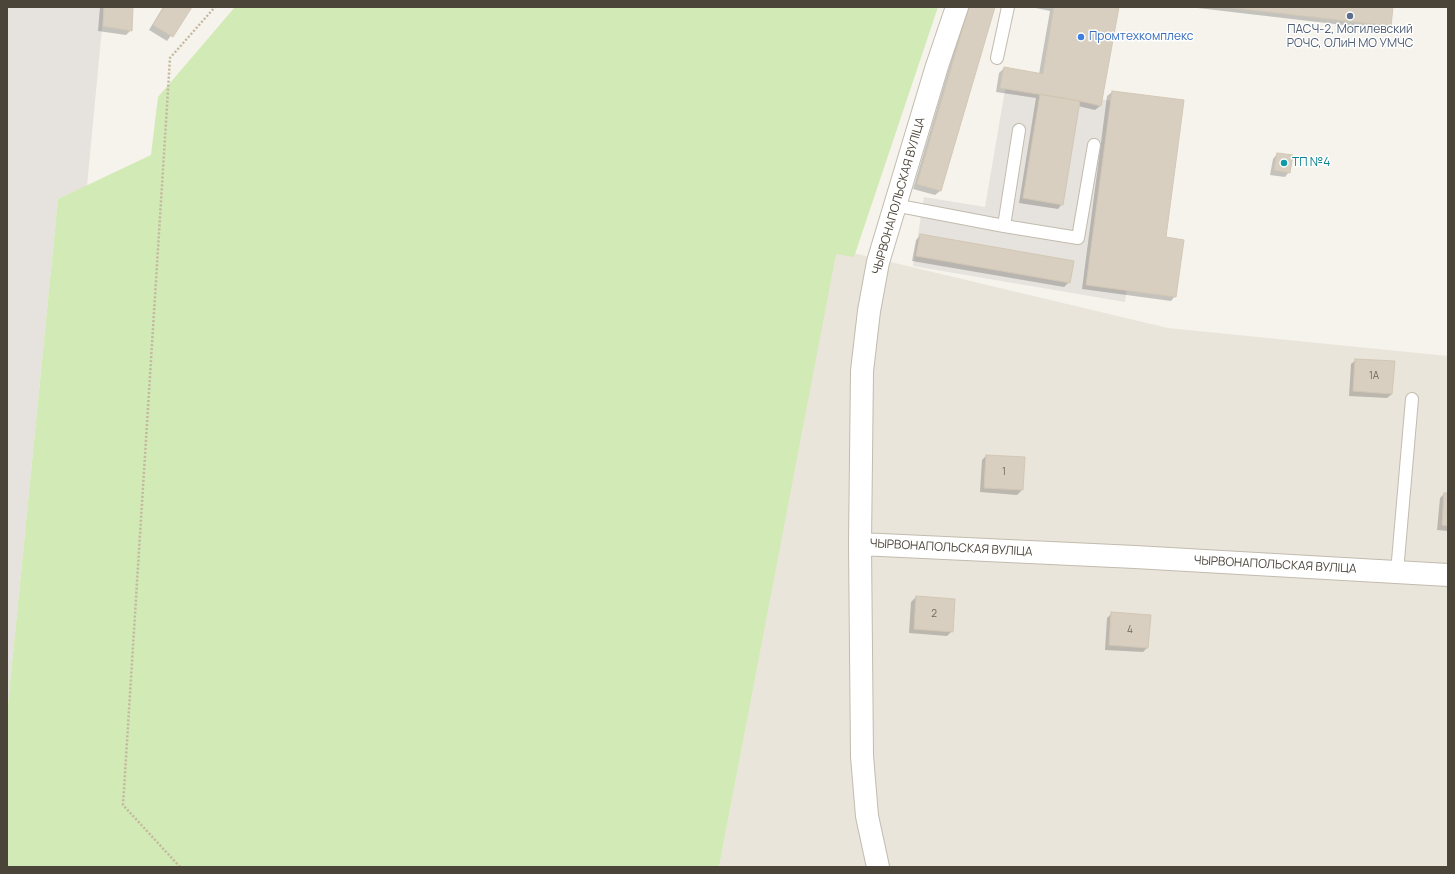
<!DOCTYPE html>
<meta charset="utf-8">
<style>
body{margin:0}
#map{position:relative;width:1455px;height:874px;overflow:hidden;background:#f6f3ec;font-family:Manrope,sans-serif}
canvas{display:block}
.frame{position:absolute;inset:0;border:8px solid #4b4439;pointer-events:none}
</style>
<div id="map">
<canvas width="1455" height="874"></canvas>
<div class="frame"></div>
</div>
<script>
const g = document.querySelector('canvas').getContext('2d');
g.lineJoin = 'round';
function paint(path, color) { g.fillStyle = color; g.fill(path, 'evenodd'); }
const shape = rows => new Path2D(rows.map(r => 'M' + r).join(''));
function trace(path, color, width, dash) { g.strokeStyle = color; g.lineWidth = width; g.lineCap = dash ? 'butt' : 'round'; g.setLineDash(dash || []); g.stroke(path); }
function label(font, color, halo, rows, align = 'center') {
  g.font = font + ' Manrope,sans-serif'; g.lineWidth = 3; g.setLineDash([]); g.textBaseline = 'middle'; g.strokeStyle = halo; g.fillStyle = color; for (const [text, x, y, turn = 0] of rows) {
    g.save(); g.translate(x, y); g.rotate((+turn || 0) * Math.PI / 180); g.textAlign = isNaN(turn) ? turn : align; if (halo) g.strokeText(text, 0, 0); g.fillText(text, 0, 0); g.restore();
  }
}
paint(shape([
 [836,249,1168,328,1448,356,1448,867,719,867]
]), '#eae5da');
paint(shape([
 [7,7,104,7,87,186,58,199,7,715],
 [1006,84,1151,107,1125,302,913,266,924,197,985,207]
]), '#e6e2dd');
paint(shape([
 [235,7,938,7,854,257,836,254,719,867,7,867,7,715,58,199,151,155,158,97]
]), '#d2eab5');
paint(shape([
 [100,7,132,7,131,30,126,35,98,31],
 [163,7,191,7,167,41,149,30],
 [967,7,994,7,940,191,935,195,913,189],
 [1031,7,1118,7,1100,106,1095,110,1078,106,1062,204,1058,209,1019,203,1036,98,996,92,999,73,1004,68,1039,74,1050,11],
 [1189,7,1392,7,1390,25,1386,30],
 [1112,92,1164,238,1175,296,1171,301,1082,289,1107,96],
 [1277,154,1289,172,1285,177,1270,175,1273,159],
 [921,235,1069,282,1064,287,912,261,916,240],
 [1356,360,1392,394,1387,398,1349,396,1351,364],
 [986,456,1022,490,1017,495,980,492,982,460],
 [1444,494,1448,494,1448,531,1437,530,1440,498],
 [916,597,952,631,947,636,909,633,911,602],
 [1112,613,1147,648,1143,652,1105,650,1107,618]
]), '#0003');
const building = shape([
 [104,7,133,7,132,31,103,26,104,7],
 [164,7,192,7,173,37,153,25,164,7],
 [969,7,995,7,941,191,917,184,969,7],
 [1054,7,1119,7,1101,106,1080,101,1000,88,1004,67,1043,74,1054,7],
 [1225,7,1393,7,1391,26,1225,7],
 [1112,91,1184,100,1166,237,1184,240,1176,297,1086,285,1112,91],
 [1040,94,1080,101,1063,205,1023,198,1040,94],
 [1277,153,1293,155,1290,173,1274,170,1277,153],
 [920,234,1074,261,1070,283,916,256,920,234],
 [1355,359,1395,361,1392,394,1353,391,1355,359],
 [986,455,1025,457,1023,490,984,488,986,455],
 [1444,493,1448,493,1448,526,1442,525,1444,493],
 [916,596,955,599,953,632,914,629,916,596],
 [1111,612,1151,615,1148,648,1109,645,1111,612]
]);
paint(building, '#d8cfc1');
trace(building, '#d3c7b4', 1);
const service = shape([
 [997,58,1008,7],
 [894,205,1004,226,1078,238,1094,145],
 [1004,226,1019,130],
 [1397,572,1412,399]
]);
const minor = shape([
 [860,544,1135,557,1448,575],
 [878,867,867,816,862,756,860,544,862,371,869,311,878,262,937,66,957,7]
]);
trace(service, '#c2bbae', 14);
trace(minor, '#c2bbae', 24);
trace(shape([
 [180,867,123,805,170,58,215,7]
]), '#c4b79f', 2.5, [2, 2]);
trace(service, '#fff', 12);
trace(minor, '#fff', 22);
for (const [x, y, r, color] of [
 [1350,16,4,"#5c6f8a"],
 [1081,37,4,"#3f7fe0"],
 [1284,163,4,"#0f9aa8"]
]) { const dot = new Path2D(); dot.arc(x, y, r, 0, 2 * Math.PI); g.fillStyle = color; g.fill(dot); trace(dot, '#fff', 1.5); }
label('10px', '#6e675b', null, [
 ["1А",1374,376],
 ["1",1004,472],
 ["2",934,614],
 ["4",1130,630]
]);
label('12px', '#4e5e75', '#fff', [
 ["ПАСЧ-2, Могилевский",1350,30],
 ["РОЧС, ОЛиН МО УМЧС",1350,44]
]);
label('12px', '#366cbe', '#fff', [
 ["Промтехкомплекс",1089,37]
], 'left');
label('12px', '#0d838f', '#fff', [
 ["ТП №4",1292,163]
], 'left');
label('12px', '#4b4439', '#fff', [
 ["ЧЫРВОНАПОЛЬСКАЯ ВУЛІЦА",899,196,-74],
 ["ЧЫРВОНАПОЛЬСКАЯ ВУЛІЦА",951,548,3],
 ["ЧЫРВОНАПОЛЬСКАЯ ВУЛІЦА",1275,565,3]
]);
</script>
